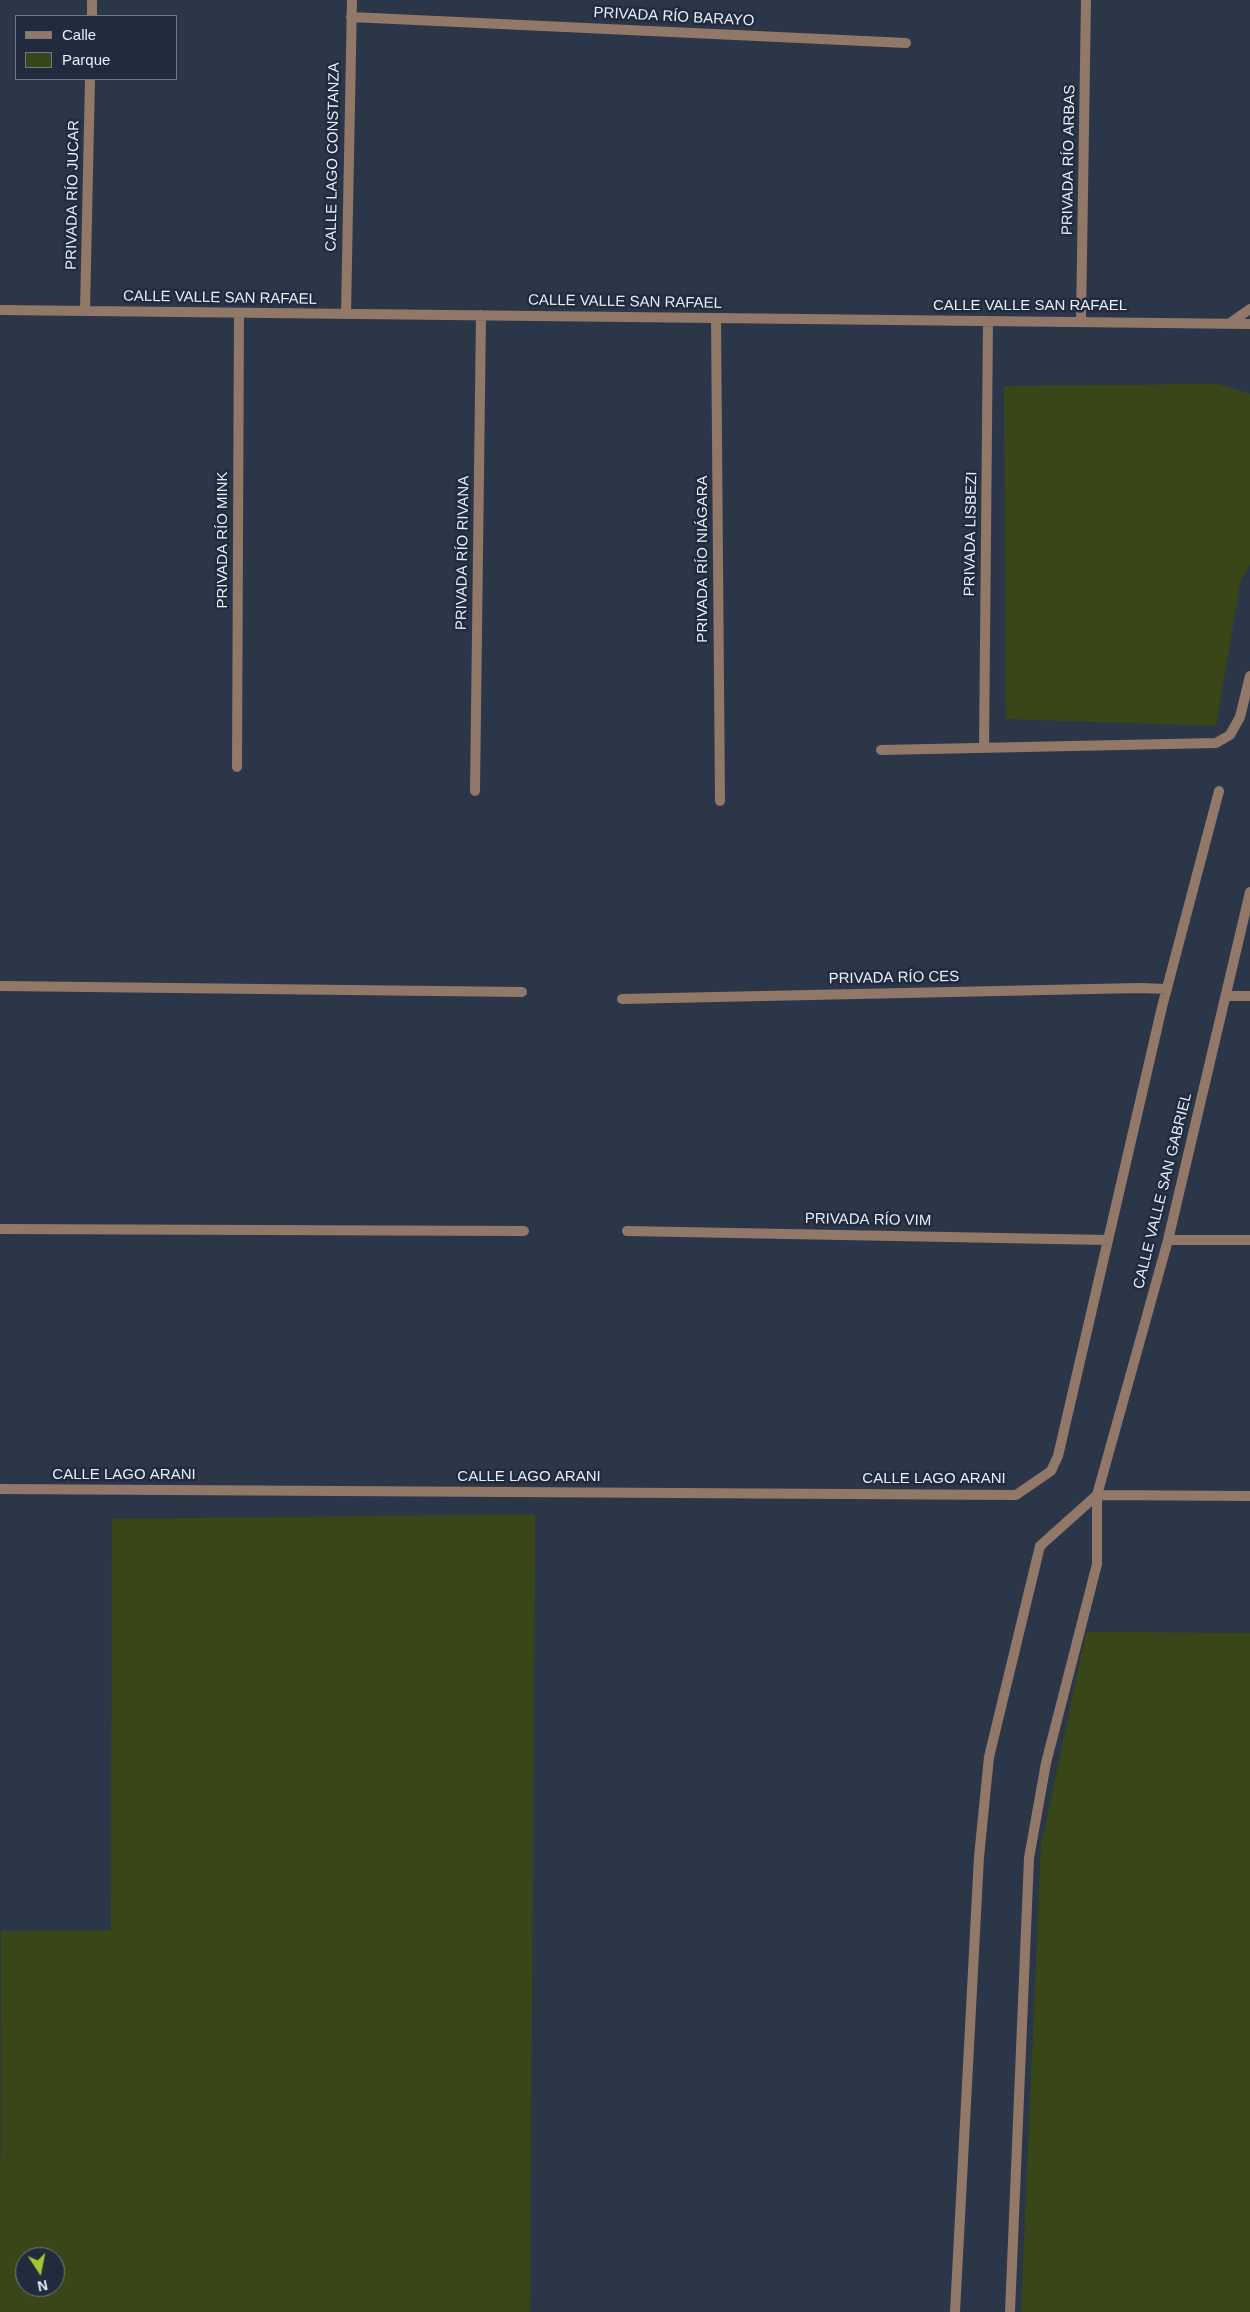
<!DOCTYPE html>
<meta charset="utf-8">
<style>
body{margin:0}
#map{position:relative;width:1250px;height:2312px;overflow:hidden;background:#2c3649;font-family:Arial,sans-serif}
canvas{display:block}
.legend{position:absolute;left:15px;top:15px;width:162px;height:65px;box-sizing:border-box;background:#222b3e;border:1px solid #707989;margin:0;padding:6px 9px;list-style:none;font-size:15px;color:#e6edf9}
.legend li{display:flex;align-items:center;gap:10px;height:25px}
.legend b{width:25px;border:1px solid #707989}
.north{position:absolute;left:15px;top:2247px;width:50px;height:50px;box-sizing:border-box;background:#222b3e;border:1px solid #707989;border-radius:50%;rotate:169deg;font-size:14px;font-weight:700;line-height:20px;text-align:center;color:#e6edf9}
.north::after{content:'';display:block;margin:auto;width:18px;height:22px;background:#a0c92b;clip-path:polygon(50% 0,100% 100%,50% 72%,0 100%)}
</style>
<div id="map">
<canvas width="1250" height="2312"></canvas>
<ul class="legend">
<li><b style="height:6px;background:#917869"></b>Calle</li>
<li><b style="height:14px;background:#394718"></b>Parque</li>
</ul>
<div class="north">N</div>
</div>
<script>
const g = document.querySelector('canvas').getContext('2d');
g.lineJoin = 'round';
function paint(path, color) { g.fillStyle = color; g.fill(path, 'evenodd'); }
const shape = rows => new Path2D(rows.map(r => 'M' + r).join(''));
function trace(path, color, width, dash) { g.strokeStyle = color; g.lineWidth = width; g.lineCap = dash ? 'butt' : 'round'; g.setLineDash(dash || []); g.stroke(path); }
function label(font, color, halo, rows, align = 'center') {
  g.font = font + ' Arial,sans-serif'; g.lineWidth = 5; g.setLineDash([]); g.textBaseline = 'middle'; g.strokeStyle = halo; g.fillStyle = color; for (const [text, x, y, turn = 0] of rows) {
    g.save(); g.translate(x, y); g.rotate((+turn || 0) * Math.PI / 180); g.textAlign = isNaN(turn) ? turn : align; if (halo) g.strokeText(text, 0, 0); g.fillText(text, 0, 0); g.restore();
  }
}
paint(shape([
 [1218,384,1250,394,1250,565,1241,579,1216,726,1006,719,1004,386],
 [535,1514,530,2312,0,2312,1,1931,111,1930,112,1519],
 [25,2257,55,2257,55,2287,25,2287],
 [1086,1632,1250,1633,1250,2312,1021,2312,1041,1846]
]), '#394718');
trace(shape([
 [92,16,92,0],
 [351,17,906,43],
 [0,310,1250,324],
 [85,311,90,79],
 [346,314,352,0],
 [716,318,720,801],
 [1081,321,1086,0],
 [1230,323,1250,309],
 [984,748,988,321],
 [881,750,1216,743,1230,735,1240,717,1250,676],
 [237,767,239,313],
 [475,791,481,315],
 [0,986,522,992],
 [1226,996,1250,996],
 [622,999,1139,988,1167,989],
 [0,1229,524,1231],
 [627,1231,1108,1240],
 [1168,1240,1250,1240],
 [0,1489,1016,1495,1051,1471,1058,1456,1162,1007,1219,791],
 [1097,1495,1250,1496],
 [955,2312,979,1857,989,1757,1040,1546,1097,1495],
 [1010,2312,1029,1858,1046,1763,1097,1564,1097,1495,1168,1240,1250,892]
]), '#917869', 10);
label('15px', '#e6edf9', '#222b3e', [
 ["PRIVADA RÍO BARAYO",674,17,3],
 ["CALLE LAGO CONSTANZA",333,157,-89],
 ["PRIVADA RÍO ARBAS",1069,160,-89],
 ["PRIVADA RÍO JUCAR",73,195,-89],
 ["CALLE VALLE SAN RAFAEL",220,298,1],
 ["CALLE VALLE SAN RAFAEL",625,302,1],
 ["CALLE VALLE SAN RAFAEL",1030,306],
 ["PRIVADA LISBEZI",971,534,-89],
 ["PRIVADA RÍO MINK",223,540,-90],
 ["PRIVADA RÍO RIVANA",463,553,-89],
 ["PRIVADA RÍO NIÁGARA",703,559,-90],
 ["PRIVADA RÍO CES",894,978,-1],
 ["CALLE VALLE SAN GABRIEL",1163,1191,-76],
 ["PRIVADA RÍO VIM",868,1220,1],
 ["CALLE LAGO ARANI",124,1475],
 ["CALLE LAGO ARANI",529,1477],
 ["CALLE LAGO ARANI",934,1479]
]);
</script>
